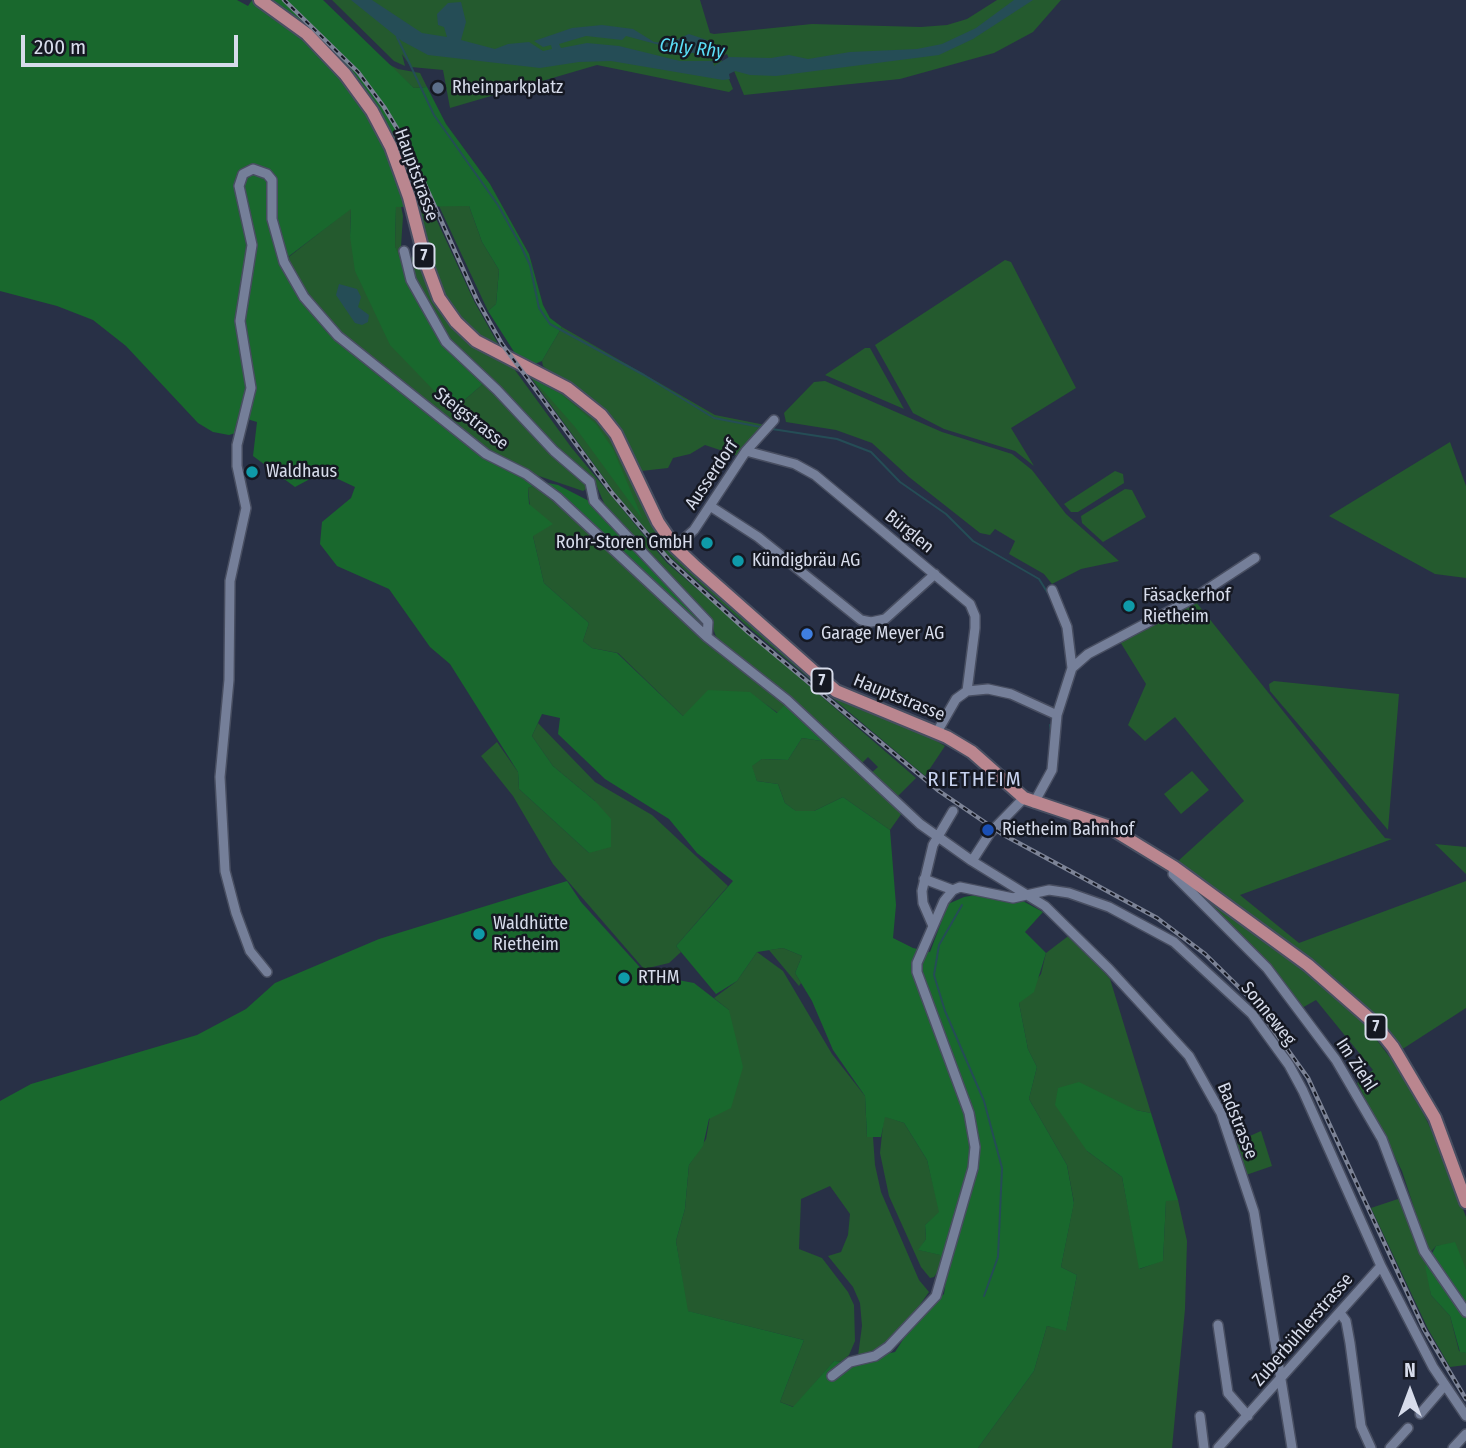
<!DOCTYPE html>
<meta charset="utf-8">
<style>
body{margin:0}
#map{position:relative;width:1466px;height:1448px;overflow:hidden;background:#283046;font-family:"Fira Sans Condensed",sans-serif}
canvas{display:block}
.north{position:absolute;left:1375px;top:1357px;width:70px;height:70px;-webkit-text-stroke:5px #151822;paint-order:stroke;rotate:0deg;font-size:19px;font-weight:700;line-height:28px;text-align:center;color:#d7dceb}
.north::after{content:'';display:block;margin:auto;width:24px;height:32px;background:#d7dceb;clip-path:polygon(50% 0,100% 100%,50% 72%,0 100%)}
.scale{position:absolute;left:21px;top:35px;width:217px;height:32px;box-sizing:border-box;border:4px solid #d7dceb;border-top:0;padding-left:9px;font-size:21px;line-height:24px;white-space:nowrap;color:#d7dceb;-webkit-text-stroke:5px #151822;paint-order:stroke}
</style>
<div id="map">
<canvas width="1466" height="1448"></canvas>
<div class="north">N</div>
<div class="scale">200 m</div>
</div>
<script>
const g = document.querySelector('canvas').getContext('2d');
g.lineJoin = 'round';
function paint(path, color) { g.fillStyle = color; g.fill(path, 'evenodd'); }
const shape = rows => new Path2D(rows.map(r => 'M' + r).join(''));
function trace(path, color, width, dash) { g.strokeStyle = color; g.lineWidth = width; g.lineCap = dash ? 'butt' : 'round'; g.setLineDash(dash || []); g.stroke(path); }
function label(font, color, halo, rows, align = 'center') {
  g.font = font + ' "Fira Sans Condensed",sans-serif'; g.lineWidth = 5; g.setLineDash([]); g.textBaseline = 'middle'; g.strokeStyle = halo; g.fillStyle = color; for (const [text, x, y, turn = 0] of rows) {
    g.save(); g.translate(x, y); g.rotate((+turn || 0) * Math.PI / 180); g.textAlign = isNaN(turn) ? turn : align; if (halo) g.strokeText(text, 0, 0); g.fillText(text, 0, 0); g.restore();
  }
}
paint(shape([
 [332,0,700,0,710,33,714,34,812,24,921,27,947,25,967,19,997,0,1061,0,1033,32,994,53,900,79,744,95,727,54,720,57,733,89,729,92,597,65,450,108,443,70,411,67,402,54,405,66,394,61],
 [384,62,398,69,420,73,427,87,414,88],
 [403,147,474,301,502,351,473,333,443,292,430,261],
 [396,206,401,206,403,216,400,262,395,246],
 [439,206,469,206,482,242,499,270,496,304,488,311],
 [351,208,350,236,460,404,484,383,585,483,586,489,583,491,530,473,484,451,359,352,306,298,285,260],
 [417,256,464,337,488,355,512,366,571,447,667,563,916,778,896,798,870,774,878,767,868,757,861,764,719,645,711,623,607,510,595,482,579,470,449,341,413,278,411,261,412,257],
 [1005,260,1011,262,1076,388,1011,428,1034,466,1015,451,944,429,913,413,875,345],
 [562,327,715,415,765,425,738,456,705,445,690,454,673,458,668,468,641,471,619,431,543,366,542,361],
 [865,348,870,348,904,409,825,375],
 [528,374,564,392,600,421,613,438,656,532,692,573,831,694,847,703,923,733,945,746,925,776,747,626,667,554,615,493],
 [825,381,942,432,1012,454,1032,470,1066,514,1119,561,1081,569,1052,584,1044,574,1009,554,1015,541,995,529,990,535,980,533,909,477,872,443,836,430,786,422,784,413,814,382],
 [1450,442,1466,486,1466,578,1435,574,1329,516],
 [1115,471,1123,474,1124,483,1078,512,1071,512,1064,504],
 [541,483,697,634,786,703,778,713,750,693,683,716,618,653,592,648,583,641,589,623,544,583,533,536,528,488],
 [1125,489,1132,490,1146,517,1103,542,1082,523,1081,516],
 [1196,602,1366,815,1385,838,1392,839,1240,895,1299,943,1466,881,1466,1008,1401,1050,1376,1018,1340,983,1293,945,1177,862,1244,801,1175,717,1145,741,1128,725,1146,684,1119,640],
 [1274,681,1399,694,1388,830,1270,691,1269,684],
 [538,723,595,782,652,815,728,886,676,946,681,952,669,963,644,969,553,864,513,796,481,756,497,742,518,772,519,789,589,853,595,801,553,766,532,736],
 [802,738,828,742,902,813,890,830,843,797,814,811,797,812,785,803,778,784,757,781,751,766,762,759,788,760],
 [1192,771,1209,790,1181,814,1164,794],
 [1435,844,1466,847,1466,874],
 [1180,877,1305,969,1360,1018,1392,1060,1417,1100,1437,1142,1466,1217,1466,1269,1447,1245,1436,1246,1429,1254,1402,1171,1357,1083,1373,1070,1316,1000,1302,1008],
 [1071,934,1110,979,1151,1113,1136,1110,1087,1151,1122,1177,1140,1269,1163,1260,1166,1200,1178,1200,1187,1241,1185,1309,1172,1448,978,1448,1034,1371,1047,1326,1066,1330,1077,1275,1061,1267,1074,1202,1067,1165,1029,1099,1037,1067,1028,1049,1019,1003,1041,974,1046,953],
 [783,948,802,956,795,973,801,983,799,986,769,950],
 [757,952,783,971,832,1054,865,1096,867,1137,873,1137,875,1165,881,1192,919,1280,929,1292,902,1330,877,1352,858,1356,862,1326,860,1303,853,1287,828,1256,841,1252,848,1235,850,1214,830,1186,801,1199,799,1249,822,1258,848,1292,854,1305,855,1341,849,1355,842,1361,834,1361,794,1407,780,1402,804,1340,687,1311,676,1241,685,1209,689,1165,706,1139,729,1010,714,998,737,981],
 [884,1116,904,1123,927,1160,940,1212,925,1225,926,1239,919,1250,941,1255,943,1264,934,1277,930,1278,921,1267,889,1196,880,1153],
 [1261,1131,1272,1166,1246,1175,1234,1143],
 [1401,1198,1427,1260,1431,1295,1450,1316,1459,1351,1466,1353,1466,1365,1450,1367,1428,1329,1371,1208]
]), '#245a2e');
paint(shape([
 [0,0,237,0,248,6,252,0,323,0,414,88,427,87,446,124,490,184,529,254,543,305,550,318,562,327,542,361,530,366,518,358,488,311,496,304,499,270,482,242,469,206,396,207,395,246,417,302,444,343,484,383,460,404,444,401,390,345,355,271,350,236,351,209,280,263,299,299,326,331,485,459,524,478,558,485,591,502,699,620,706,632,541,483,528,488,529,504,553,524,533,536,544,583,589,623,583,641,592,648,617,653,683,716,708,690,750,692,777,713,786,703,828,742,802,738,788,760,762,759,752,766,757,781,778,784,785,803,796,811,814,811,843,797,890,830,896,905,893,938,913,948,930,952,948,904,964,897,987,893,1021,900,1043,912,1025,932,1046,953,1034,992,1019,1003,1028,1049,1037,1067,1029,1099,1067,1165,1074,1203,1061,1267,1077,1275,1066,1331,1047,1326,1034,1371,978,1448,0,1448,0,1101,31,1084,197,1035,246,1009,275,983,379,939,567,881,581,902,646,974,694,983,729,1010,743,1067,731,1108,709,1119,703,1146,689,1165,685,1209,676,1241,688,1311,804,1340,780,1402,793,1407,834,1361,851,1362,895,1352,920,1313,944,1294,948,1265,943,1264,940,1255,918,1250,926,1239,925,1225,939,1212,927,1160,904,1123,885,1117,881,1137,867,1137,865,1096,833,1050,812,1001,795,973,802,956,783,948,757,952,737,981,716,994,676,946,733,881,697,853,669,819,605,779,558,734,560,718,542,714,532,736,553,766,595,801,611,819,611,847,589,853,519,789,518,772,450,664,430,647,389,589,337,566,320,544,322,522,351,498,355,487,323,472,295,487,253,456,257,422,247,419,245,430,229,435,213,432,198,423,126,346,93,320,57,306,0,291],
 [533,379,561,394,596,424,613,449,643,520,575,427],
 [1079,1082,1136,1110,1151,1113,1178,1200,1166,1201,1163,1261,1139,1269,1122,1177,1087,1151,1055,1105,1058,1088],
 [1455,1242,1466,1269,1466,1353,1460,1352,1450,1316,1431,1295,1425,1266,1436,1246]
]), '#19682d');
paint(shape([
 [351,0,372,0,422,33,447,37,444,27,438,25,437,14,448,3,461,2,466,22,461,40,495,49,508,44,529,42,543,51,552,49,551,45,543,47,534,41,572,28,602,25,633,29,654,42,669,43,689,34,710,41,712,48,702,53,689,53,626,36,622,40,586,36,559,44,561,48,587,43,619,46,680,61,713,61,714,66,729,57,771,58,789,55,808,59,850,52,917,49,942,44,976,28,1014,0,1033,0,973,39,939,55,776,76,750,75,735,71,729,74,730,79,723,80,611,61,579,62,540,68,428,55,402,41],
 [339,284,357,289,361,297,358,307,369,315,368,322,362,325,355,323,336,295]
]), '#254d56');
trace(shape([
 [397,37,434,115,498,205,521,246,530,265,539,308,550,324,644,375,714,418,761,427],
 [772,429,837,439,871,452,900,482,946,514,973,541,1039,579,1049,595],
 [1050,725,1051,733],
 [962,905,939,945,934,975,945,1011,984,1101,1002,1168,998,1257,984,1296]
]), '#254d56', 2);
const minor = shape([
 [404,251,411,280,446,342,497,390,554,451,590,482,594,501,708,622,707,637],
 [746,451,795,464,815,475,970,604,975,616,975,628,967,691],
 [710,506,758,537,861,620,871,622,885,619,935,574],
 [675,547,694,530,746,451,774,420],
 [1052,590,1067,627,1072,668],
 [937,732,956,699,967,691,988,689,1011,694,1057,715],
 [1034,803,1052,770,1057,715,1072,668,1088,654,1194,598,1255,558],
 [972,861,990,833,1024,798],
 [1174,867,1173,874,1267,968,1336,1060,1382,1139,1424,1251,1466,1312],
 [924,879,953,890],
 [933,926,923,903,922,891,933,845,953,811],
 [267,972,250,951,236,913,225,871,220,777,229,680,230,581,246,508,237,466,237,445,251,388,240,321,252,245,239,186,243,174,253,169,267,174,272,180,272,219,284,262,304,297,338,336,486,454,526,474,557,497,707,637,787,700,920,824,972,861,1045,906,1109,969,1189,1056,1221,1113,1254,1212,1292,1448],
 [1340,1313,1346,1321,1350,1343,1361,1426,1371,1448],
 [1218,1325,1228,1393,1248,1416],
 [832,1376,850,1362,875,1356,888,1347,936,1296,973,1168,975,1147,969,1113,917,972,917,963,944,901,953,890,960,887,1013,898,1049,890,1069,893,1109,907,1174,942,1252,1014,1289,1065,1303,1091,1381,1266,1433,1367,1466,1416],
 [1420,1414,1445,1385],
 [1200,1416,1204,1448],
 [1218,1448,1381,1266],
 [1390,1448,1408,1428],
 [1453,1448,1466,1434]
]);
const major = shape([
 [260,0,307,34,345,74,372,111,391,147,409,197,426,263,439,298,456,322,476,341,567,388,601,415,616,434,658,522,675,547,696,567,836,691,947,737,972,752,1024,798,1107,826,1174,867,1308,965,1372,1021,1393,1047,1435,1118,1466,1202]
]);
trace(minor, '#484e61', 12);
trace(major, '#484e61', 16);
trace(minor, '#757f99', 9);
trace(major, '#ba868f', 12);
const rail = shape([
 [284,0,358,72,384,107,407,145,477,300,502,344,612,493,669,560,748,632,939,791,1002,834,1157,918,1205,954,1252,1000,1308,1078,1424,1329,1466,1399]
]);
trace(rail, '#7c8396', 4.5);
trace(rail, '#151822', 2, [5]);
for (const [x, y, r, color] of [
 [438,88,7,"#5c6f8a"],
 [252,472,7,"#0f9aa8"],
 [707,543,7,"#0f9aa8"],
 [738,561,7,"#0f9aa8"],
 [1129,606,7,"#0f9aa8"],
 [807,634,7,"#3f7fe0"],
 [988,830,7,"#1a4fb4"],
 [479,934,7,"#0f9aa8"],
 [624,978,7,"#0f9aa8"]
]) { const dot = new Path2D(); dot.arc(x, y, r, 0, 2 * Math.PI); g.fillStyle = color; g.fill(dot); trace(dot, '#151822', 2.5); }
for (const [x, y, w] of [
 [424,256,21],
 [822,681,21],
 [1376,1027,21]
]) { const box = new Path2D(); box.roundRect(x - w / 2, y - 12.5, w, 25, 5); g.fillStyle = '#151822'; g.fill(box); trace(box, '#d7dceb', 2); }
label('bold 16px', '#d7dceb', null, [
 ["7",424,256],
 ["7",822,681],
 ["7",1376,1027]
]);
label('18px', '#d7dceb', '#151822', [
 ["Rheinparkplatz",452,88],
 ["Waldhaus",266,472],
 ["Rohr-Storen GmbH",693,543,"right"],
 ["Kündigbräu AG",752,561],
 ["Fäsackerhof",1143,596],
 ["Rietheim",1143,617],
 ["Garage Meyer AG",821,634],
 ["Rietheim Bahnhof",1002,830],
 ["Waldhütte",493,924],
 ["Rietheim",493,945],
 ["RTHM",638,978]
], 'left');
label('18px', '#d7dceb', '#151822', [
 ["Hauptstrasse",416,175,70],
 ["Steigstrasse",471,419,38],
 ["Ausserdorf",712,475,-56],
 ["Bürglen",909,532,39],
 ["Hauptstrasse",899,698,22],
 ["Sonneweg",1268,1014,51],
 ["Im Ziehl",1356,1065,57],
 ["Badstrasse",1237,1121,68],
 ["Zuberbühlerstrasse",1303,1330,-49]
]);
label('italic 19px', '#5adef7', '#151822', [
 ["Chly Rhy",692,49,6]
]);
g.letterSpacing = '2px';
label('21px', '#c7d2ef', '#151822', [
 ["RIETHEIM",975,780]
]);
g.letterSpacing = '0px';
</script>
